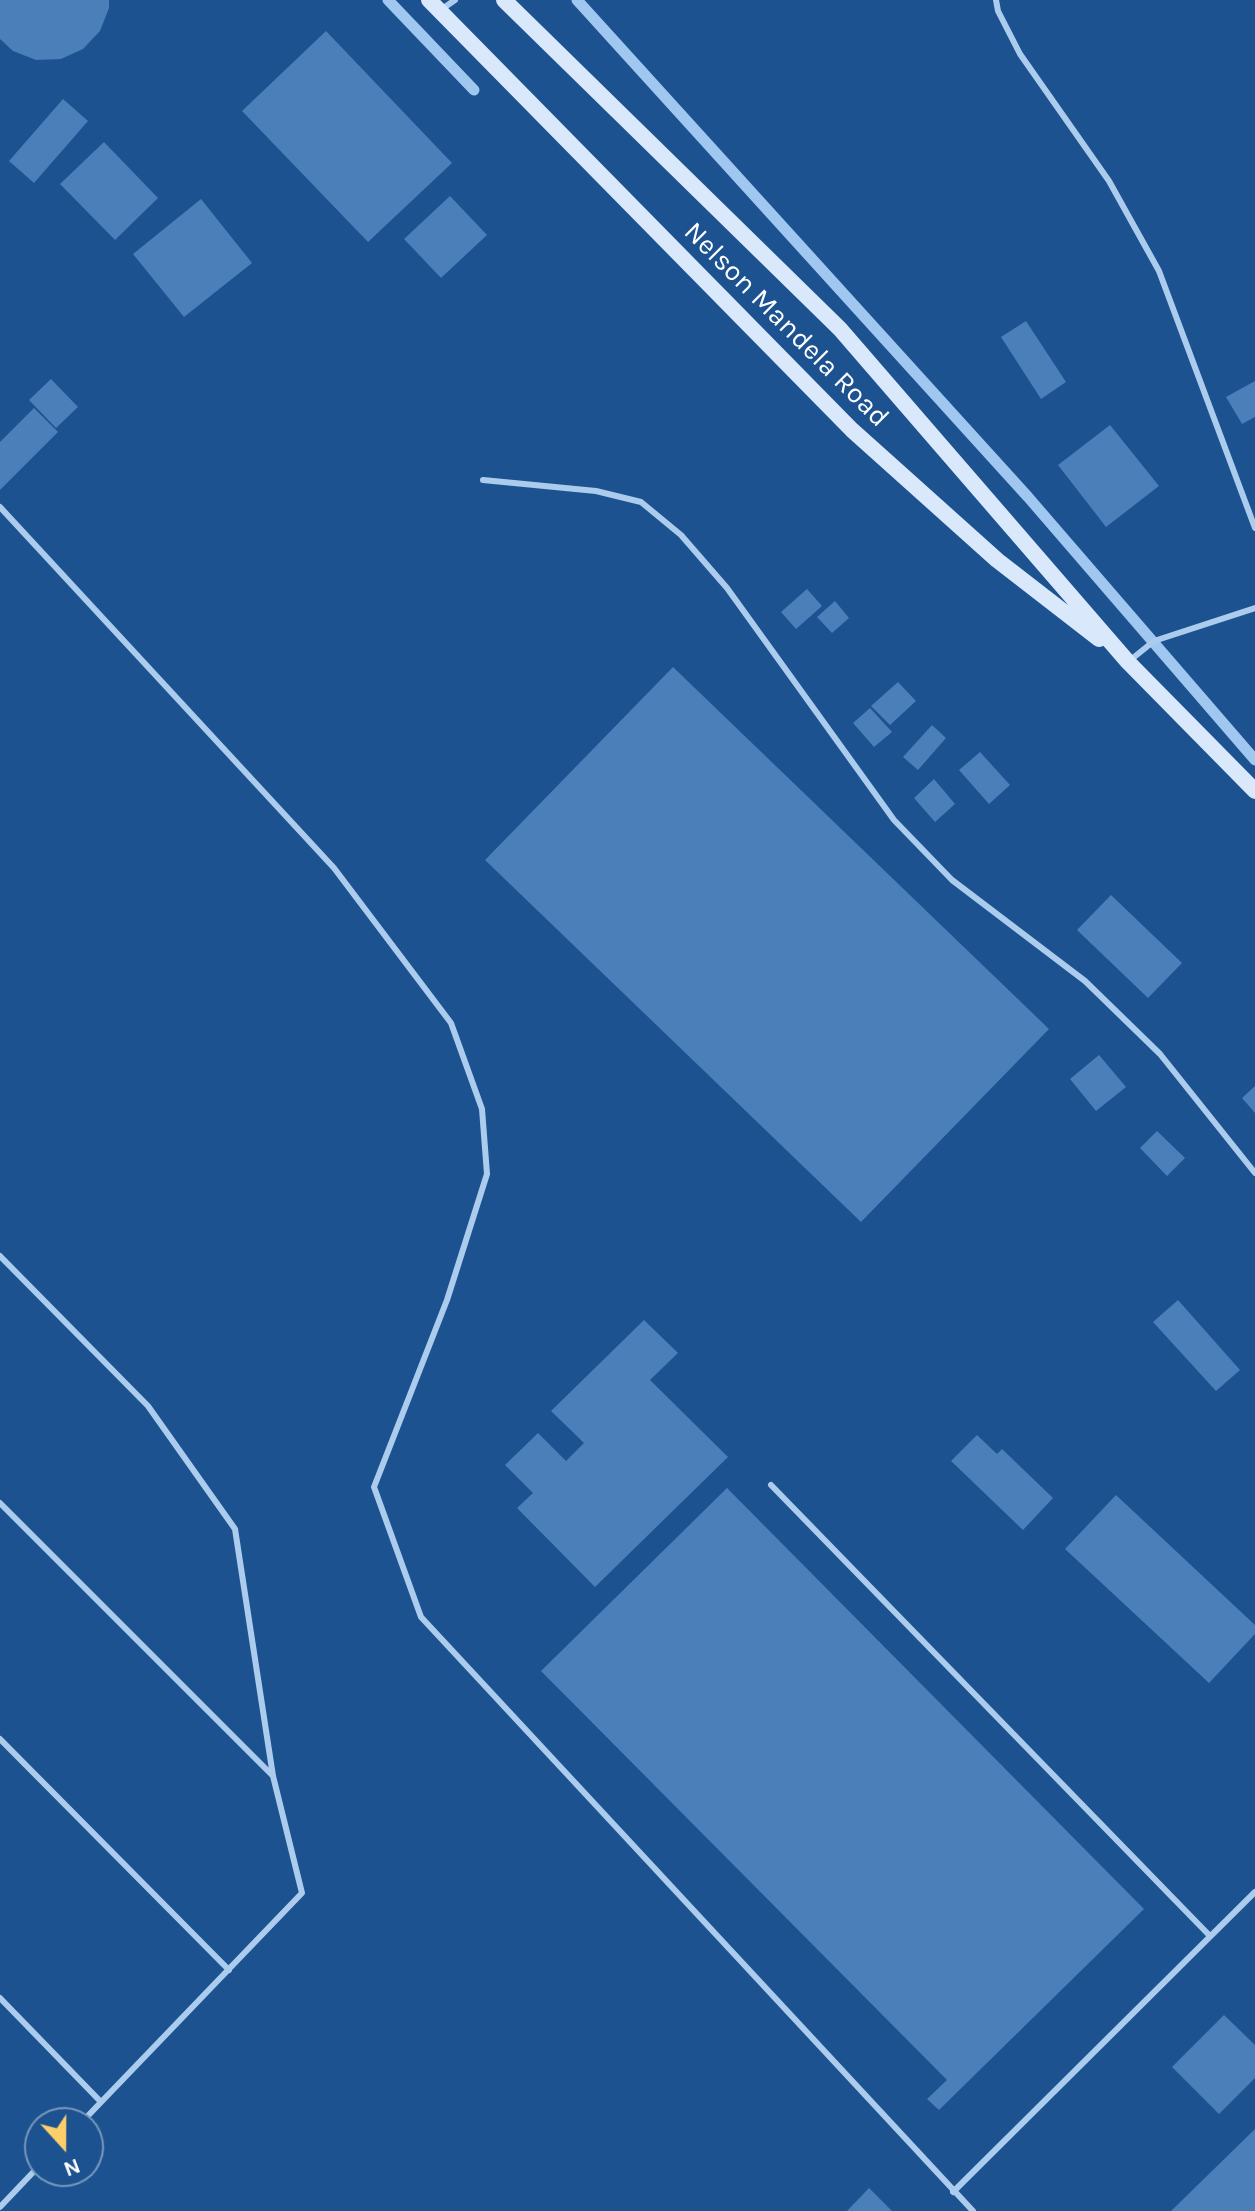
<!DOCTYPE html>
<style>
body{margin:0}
#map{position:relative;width:1255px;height:2211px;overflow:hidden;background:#1d5290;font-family:Karla,sans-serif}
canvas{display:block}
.north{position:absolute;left:24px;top:2107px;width:80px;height:80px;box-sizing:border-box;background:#1d5290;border:2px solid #7797bc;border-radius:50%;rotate:159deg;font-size:22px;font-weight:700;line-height:32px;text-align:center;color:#fff}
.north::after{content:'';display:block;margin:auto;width:28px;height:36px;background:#fdcf6a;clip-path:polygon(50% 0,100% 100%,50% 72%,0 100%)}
</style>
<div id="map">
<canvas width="1255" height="2211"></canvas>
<div class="north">N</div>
</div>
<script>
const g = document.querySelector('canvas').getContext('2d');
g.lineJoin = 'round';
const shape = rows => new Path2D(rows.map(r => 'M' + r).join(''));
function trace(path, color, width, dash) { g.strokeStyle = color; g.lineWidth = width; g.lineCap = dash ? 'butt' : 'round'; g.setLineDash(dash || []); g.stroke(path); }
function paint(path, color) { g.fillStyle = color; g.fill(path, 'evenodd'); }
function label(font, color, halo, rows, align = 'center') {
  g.font = font + ' Karla,sans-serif'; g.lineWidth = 7; g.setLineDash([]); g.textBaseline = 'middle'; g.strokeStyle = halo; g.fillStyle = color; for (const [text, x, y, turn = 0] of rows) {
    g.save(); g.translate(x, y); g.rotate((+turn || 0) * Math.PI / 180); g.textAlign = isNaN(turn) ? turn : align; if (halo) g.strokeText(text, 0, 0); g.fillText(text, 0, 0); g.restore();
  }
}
trace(shape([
 [388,0,474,90],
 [577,0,1028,497,1255,760]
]), '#9fc7f0', 11);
paint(shape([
 [0,0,109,0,109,8,100,31,83,49,61,59,36,60,13,51,0,39],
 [326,31,452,163,368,242,242,111],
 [63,99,88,121,34,183,9,161],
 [104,142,158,198,115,240,60,184],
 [450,196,487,235,441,278,404,239],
 [201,199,252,263,184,317,133,254],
 [1026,321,1066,382,1041,399,1001,337],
 [51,379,78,407,56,428,29,400],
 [1255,381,1255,417,1242,424,1226,397],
 [34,408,58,432,0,490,0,442],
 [1110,425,1159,486,1106,527,1058,465],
 [807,589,822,606,796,629,781,612],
 [835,601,849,618,832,633,817,617],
 [673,667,1049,1029,861,1222,485,860],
 [898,682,916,701,890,725,871,706],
 [870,708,892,732,874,747,853,723],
 [932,725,946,738,918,770,903,757],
 [980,752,1010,785,989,804,959,770],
 [934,779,955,804,935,822,914,798],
 [1111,895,1182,963,1148,998,1077,930],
 [1099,1055,1126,1087,1096,1111,1070,1079],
 [1255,1086,1255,1113,1242,1098],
 [1157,1131,1185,1158,1167,1176,1140,1148],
 [1178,1300,1240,1370,1216,1391,1153,1322],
 [644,1320,678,1353,650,1380,728,1457,595,1587,517,1508,533,1493,505,1465,538,1433,566,1461,584,1443,551,1411],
 [977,1435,997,1454,1002,1449,1053,1498,1023,1530,951,1461],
 [727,1488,1144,1909,939,2110,927,2099,947,2080,541,1671],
 [1116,1495,1255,1625,1255,1634,1209,1683,1065,1549],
 [1224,2015,1255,2045,1255,2078,1219,2114,1172,2067],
 [1255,2129,1255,2211,1171,2211],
 [869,2188,892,2211,847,2211]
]), '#4a7fb9');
trace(shape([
 [996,0,998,11,1020,54,1109,181,1159,271,1255,528],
 [442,9,455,0],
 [483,480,596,491,641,502,681,535,727,588,894,820,952,880,1085,981,1160,1054,1255,1173],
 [0,507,334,868,451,1023,482,1109,487,1174,447,1300,374,1487,421,1617,973,2211],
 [1128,662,1154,641,1255,608],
 [0,1256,148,1406,235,1529,273,1776,302,1893,81,2123],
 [771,1485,1210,1936],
 [0,1503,273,1776],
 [0,1739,229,1970],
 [0,1998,101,2102],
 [953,2192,1255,1892],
 [0,2207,40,2165]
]), '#acccee', 6);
trace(shape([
 [429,0,852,430,997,560,1099,639],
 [504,0,840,329,1128,662,1255,791]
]), '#d9e8fa', 16);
label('28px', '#fff', '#1d5290', [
 ["Nelson Mandela Road",786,325,45]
]);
</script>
